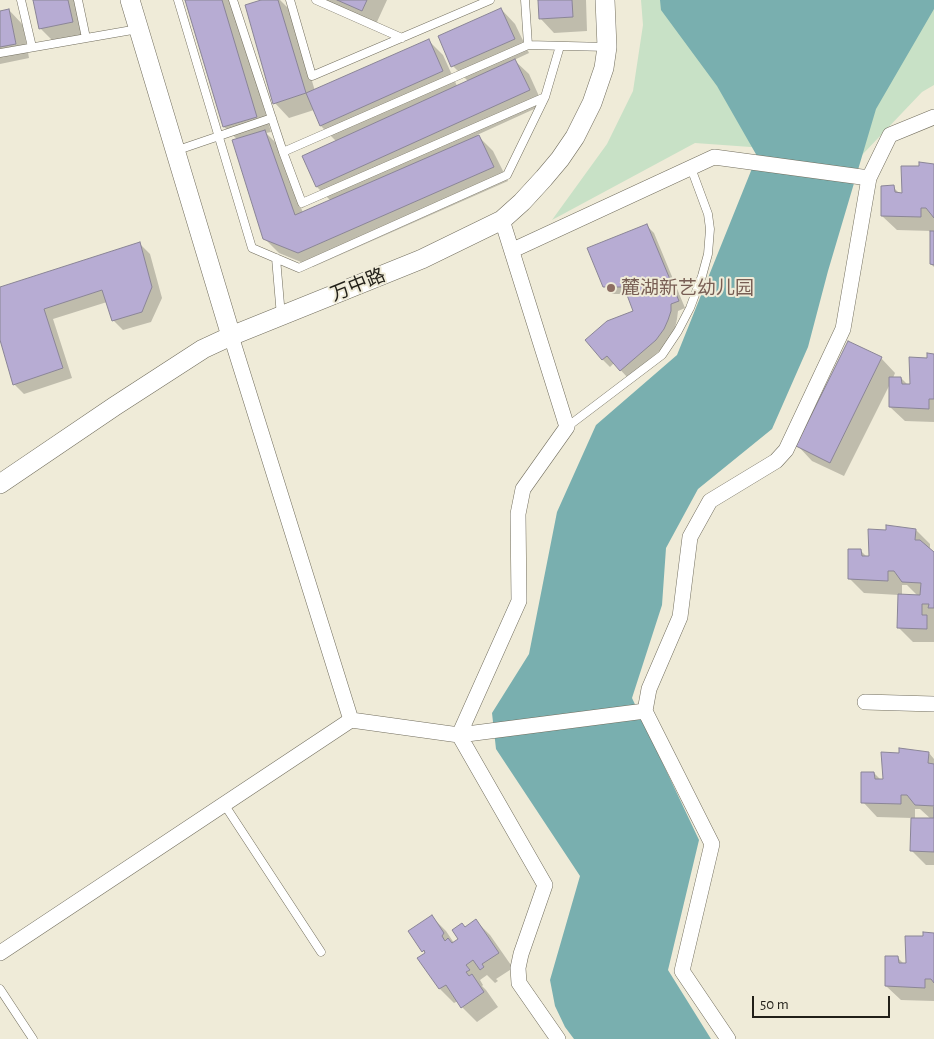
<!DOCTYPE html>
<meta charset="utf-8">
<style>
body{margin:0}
#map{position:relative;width:934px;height:1039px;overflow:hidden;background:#efebd8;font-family:"Alegreya Sans",sans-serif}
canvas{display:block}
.scale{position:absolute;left:752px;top:996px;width:138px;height:22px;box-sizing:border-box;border:2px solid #211f18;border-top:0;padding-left:6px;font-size:15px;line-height:18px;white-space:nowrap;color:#211f18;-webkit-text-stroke:4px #efebd8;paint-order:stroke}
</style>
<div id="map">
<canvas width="934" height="1039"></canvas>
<div class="scale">50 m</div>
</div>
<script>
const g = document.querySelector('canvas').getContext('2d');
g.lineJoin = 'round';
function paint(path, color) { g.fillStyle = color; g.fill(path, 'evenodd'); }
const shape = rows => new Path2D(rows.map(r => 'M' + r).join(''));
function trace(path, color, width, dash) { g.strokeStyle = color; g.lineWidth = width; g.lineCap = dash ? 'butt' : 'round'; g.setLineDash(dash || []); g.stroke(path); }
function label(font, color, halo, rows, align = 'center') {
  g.font = font + ' "Alegreya Sans","Noto Sans SC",sans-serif'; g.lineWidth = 4; g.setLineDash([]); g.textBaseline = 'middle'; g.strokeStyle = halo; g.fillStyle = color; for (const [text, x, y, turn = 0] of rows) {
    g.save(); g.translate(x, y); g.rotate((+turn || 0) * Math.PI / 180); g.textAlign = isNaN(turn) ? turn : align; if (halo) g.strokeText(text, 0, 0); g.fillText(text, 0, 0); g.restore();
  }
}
paint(shape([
 [641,0,934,0,934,85,922,92,862,155,695,143,552,220,607,144,633,91,643,25]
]), '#c8e1c6');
paint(shape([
 [660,0,934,0,934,9,876,109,828,271,808,347,772,429,698,489,666,548,662,605,632,698,699,840,668,970,711,1039,574,1039,565,1027,555,1006,550,980,580,876,496,749,492,713,529,654,557,512,596,425,677,355,757,156,717,86,661,10]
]), '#79afaf');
paint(shape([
 [34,0,79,0,87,36,55,43,40,28],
 [186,0,232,0,271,132,266,133,279,146,303,213,331,201,317,187,303,156,336,141,321,126,314,110,289,118,275,103,265,0,280,0,291,11,315,91,428,40,443,55,457,86,468,81,453,66,501,9,515,24,529,53,514,60,529,74,543,105,477,135,493,151,508,181,313,267,279,253,264,238,238,140,224,127],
 [321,0,387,0,376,24],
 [539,0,586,0,587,31,554,33,540,18],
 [9,10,23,25,29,58,0,64,0,12],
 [934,165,934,267,931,264,932,231,897,230,882,216,893,187,900,194,904,194],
 [646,225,654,233,685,308,678,311,677,319,675,328,671,336,664,347,628,378,614,363,610,367,602,359,634,312,628,294,612,294,605,287],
 [140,244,150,254,162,298,151,322,123,330,113,320,107,302,53,319,72,378,24,394,14,384,0,335,0,288],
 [934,355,934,422,905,421,890,407,890,384,844,476,812,461,798,446,881,358,895,373,893,378,901,378,908,385,911,385,928,359],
 [916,530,930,544,930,550,934,554,934,642,913,642,898,627,899,595,864,593,850,579,860,550,867,557],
 [902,585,907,585,918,596,902,596],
 [929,753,934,759,934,865,926,865,911,850,912,818,877,817,863,802,874,773,881,780,884,780],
 [915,809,920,809,931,819,915,819],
 [432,917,446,931,454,943,459,939,466,928,476,921,490,935,513,968,496,979,498,981,495,983,487,975,480,980,483,985,482,986,486,990,498,1007,477,1022,462,1007,458,1001,454,1003,440,989,419,958,426,954,423,951],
 [934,935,934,1001,901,1000,886,986,897,957,904,964,908,964,924,938]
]), '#0003');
const building = shape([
 [33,0,68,0,73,22,39,29,33,0],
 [185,0,222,0,257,117,223,127,185,0],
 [261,0,278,0,306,93,273,104,245,5,261,0],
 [337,0,367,0,362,11,337,0],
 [538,0,572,0,573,17,539,19,538,0],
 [501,8,515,39,451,67,438,36,501,8],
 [9,9,16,44,0,47,0,11,9,9],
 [429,39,443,71,320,126,306,93,429,39],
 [515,59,530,90,316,187,302,156,515,59],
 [265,130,295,215,479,135,494,167,298,253,263,239,232,140,265,130],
 [919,162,934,164,934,218,926,208,921,208,921,217,881,216,881,186,894,185,895,192,902,193,901,166,919,166,919,162],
 [647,224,679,301,671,304,671,311,668,320,664,329,656,340,620,371,607,356,602,360,585,340,607,321,633,311,624,287,603,287,587,248,647,224],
 [930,231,934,231,934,265,930,264,930,231],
 [140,242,152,287,142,312,112,321,102,290,44,309,63,368,13,385,0,340,0,287,140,242],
 [848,341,882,357,830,463,796,446,848,341],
 [927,353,934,354,934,399,929,399,929,409,889,407,889,377,901,377,902,384,910,384,909,357,927,358,927,353],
 [886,525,916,529,915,540,920,540,934,552,934,608,928,608,929,604,922,604,922,615,927,615,927,629,897,628,898,594,920,595,921,583,902,582,894,571,888,571,888,581,848,579,848,549,861,549,862,556,869,556,868,529,886,530,886,525],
 [899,748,929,752,928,763,934,764,934,806,915,805,907,795,901,795,901,804,861,803,861,772,874,772,875,779,883,779,881,752,899,753,899,748],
 [934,807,934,852,910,851,911,818,934,818,934,807],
 [432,915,444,933,442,936,445,941,448,938,452,943,458,939,452,930,462,923,465,927,476,919,499,953,482,964,484,967,480,970,473,960,466,965,470,970,466,972,469,976,472,974,484,992,461,1008,446,985,439,989,417,958,425,953,424,950,422,952,408,931,432,915],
 [923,932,934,933,934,983,931,979,925,979,925,988,885,986,885,956,898,956,899,963,906,963,905,936,923,936,923,932]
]);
paint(building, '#b7acd3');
trace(building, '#8a8596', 1);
const service = shape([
 [21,0,32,47],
 [78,0,86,38],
 [178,0,252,248,299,268,507,175,545,97],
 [233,0,283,152,528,45,607,47],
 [290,0,312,76,490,0],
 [316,0,402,38],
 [525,0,528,45],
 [0,53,138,29],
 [175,151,272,118],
 [283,152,302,203,545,97,560,46],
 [276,258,281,316],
 [567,427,662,355,678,331,690,308,702,276,708,254,710,229,708,214,691,168],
 [224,804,321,952],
 [0,989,33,1039]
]);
const minor = shape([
 [513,250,714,157,869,178],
 [865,702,934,704],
 [351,720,459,735,545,885,521,954,518,968,519,983,558,1039],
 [459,735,519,601,518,514,523,489,567,427,502,220],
 [459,735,645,711],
 [0,953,351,720,231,336],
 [728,1039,682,971,712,844,645,711,649,689,680,617,690,537,710,501,776,461,786,450,843,329,869,178,890,135,934,117]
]);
const tertiary = shape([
 [130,0,231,336],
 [0,484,115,406,203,349,231,336,422,259,502,220,522,202,544,178,560,159,575,137,592,103,604,68,607,47,605,0]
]);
trace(service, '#726e5e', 9);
trace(minor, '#726e5e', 16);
trace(tertiary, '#726e5e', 20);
trace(service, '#fff', 8);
trace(minor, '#fff', 15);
trace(tertiary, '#fff', 19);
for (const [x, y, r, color] of [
 [611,288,5,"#8d6e63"]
]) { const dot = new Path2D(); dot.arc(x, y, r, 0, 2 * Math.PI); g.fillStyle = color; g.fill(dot); trace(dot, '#efebd8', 2); }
label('19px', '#211f18', '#efebd8', [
 ["万中路",358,285,-22]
]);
label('19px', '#785e54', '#efebd8', [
 ["麓湖新艺幼儿园",621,288]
], 'left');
</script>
